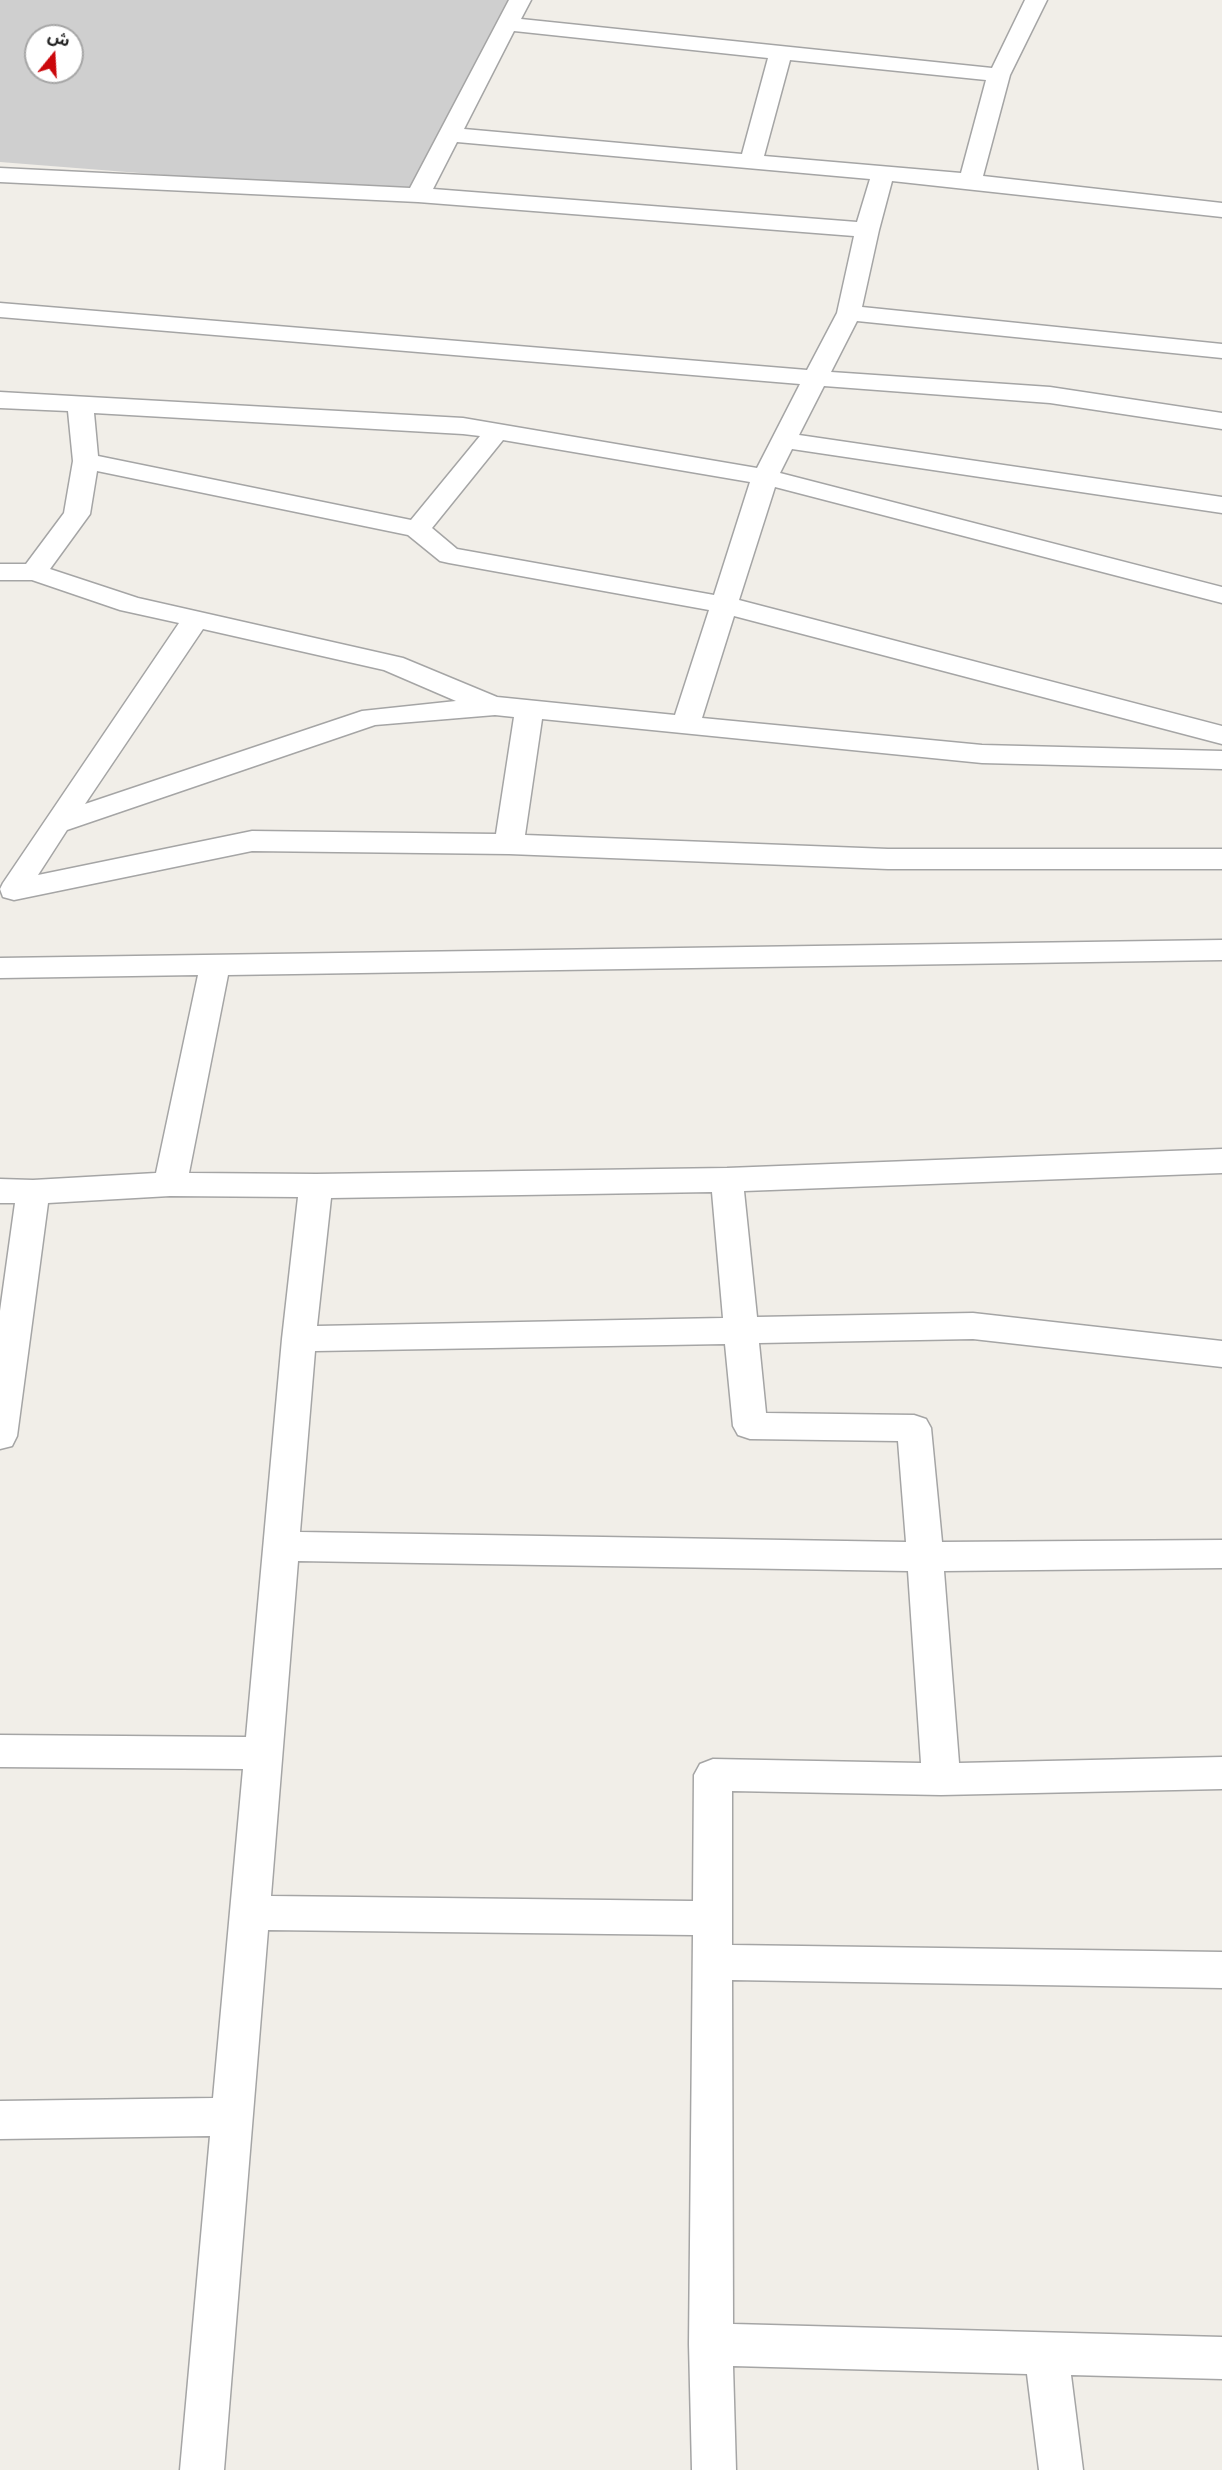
<!DOCTYPE html>
<meta charset="utf-8">
<style>
body{margin:0}
#map{position:relative;width:1222px;height:2470px;overflow:hidden;background:#f1eee8;font-family:Signika,"Noto Sans Arabic",sans-serif}
canvas{display:block}
.north{position:absolute;left:24px;top:24px;width:60px;height:60px;box-sizing:border-box;background:#fff;border:2px solid #a6a6a6;border-radius:50%;rotate:18deg;font-size:16px;font-weight:700;line-height:24px;text-align:center;color:#212121}
.north::after{content:'';display:block;margin:auto;width:21px;height:27px;background:#cb070b;clip-path:polygon(50% 0,100% 100%,50% 72%,0 100%)}
</style>
<div id="map">
<canvas width="1222" height="2470"></canvas>
<div class="north">ش</div>
</div>
<script>
const g = document.querySelector('canvas').getContext('2d');
g.lineJoin = 'round';
function paint(path, color) { g.fillStyle = color; g.fill(path, 'evenodd'); }
const shape = rows => new Path2D(rows.map(r => 'M' + r).join(''));
function trace(path, color, width, dash) { g.strokeStyle = color; g.lineWidth = width; g.lineCap = dash ? 'butt' : 'round'; g.setLineDash(dash || []); g.stroke(path); }
paint(shape([
 [0,0,521,0,418,195,0,162],
 [36,36,72,36,72,72,36,72]
]), '#cfcfcf');
const minor = shape([
 [509,0,531,0,521,19,992,68,1025,0,1047,0,1010,75,983,176,1222,203,1222,217,892,181,879,230,862,307,1222,344,1222,358,857,321,831,372,1050,387,1222,413,1222,429,1050,403,824,386,799,435,1222,497,1222,513,792,449,780,473,1222,587,1222,603,775,487,739,600,1222,726,1222,744,734,616,702,718,982,745,1222,751,1222,769,982,763,542,719,525,835,888,849,1222,849,1222,869,888,869,509,854,252,851,14,900,3,897,0,889,3,883,179,623,120,610,32,580,0,580,0,564,26,564,64,513,73,461,68,411,0,408,0,392,463,418,757,468,800,384,0,317,0,303,807,370,837,313,854,236,418,202,0,182,0,168,410,188,509,0],
 [514,31,768,58,742,154,464,129,514,31],
 [790,60,986,80,961,173,764,156,790,60],
 [457,142,870,179,857,222,433,189,457,142],
 [94,413,463,434,480,436,411,520,98,456,94,413],
 [503,440,750,482,714,595,457,549,432,528,503,440],
 [97,471,408,535,440,561,449,563,709,610,675,715,497,697,403,658,138,598,50,569,90,514,97,471],
 [203,629,384,670,456,701,362,711,85,804,203,629],
 [495,715,514,717,496,834,252,831,38,875,67,830,375,725,495,715],
 [1222,940,1222,960,228,975,189,1173,316,1174,727,1168,1222,1149,1222,1173,744,1191,757,1317,973,1313,1222,1341,1222,1367,973,1339,759,1343,766,1413,914,1415,926,1419,931,1428,942,1542,1222,1540,1222,1568,944,1571,959,1763,1222,1757,1222,1789,941,1795,732,1791,732,1945,1222,1952,1222,1988,732,1980,733,2324,1222,2337,1222,2379,1071,2375,1083,2470,1039,2470,1027,2374,733,2366,736,2470,692,2470,689,2344,693,1935,268,1930,224,2470,180,2470,210,2136,0,2139,0,2101,213,2098,243,1769,0,1767,0,1735,246,1737,282,1339,298,1197,170,1196,48,1203,17,1436,12,1446,0,1449,0,1311,15,1203,0,1203,0,1179,33,1180,156,1173,198,975,0,978,0,958,1222,940],
 [712,1192,723,1318,317,1326,331,1198,712,1192],
 [725,1344,733,1426,738,1435,750,1439,898,1441,906,1542,300,1532,315,1351,725,1344],
 [298,1561,908,1571,921,1763,713,1759,700,1764,694,1775,693,1901,271,1896,298,1561]
]);
trace(minor, '#a5a5a5', 3);
paint(minor, '#fff');
</script>
